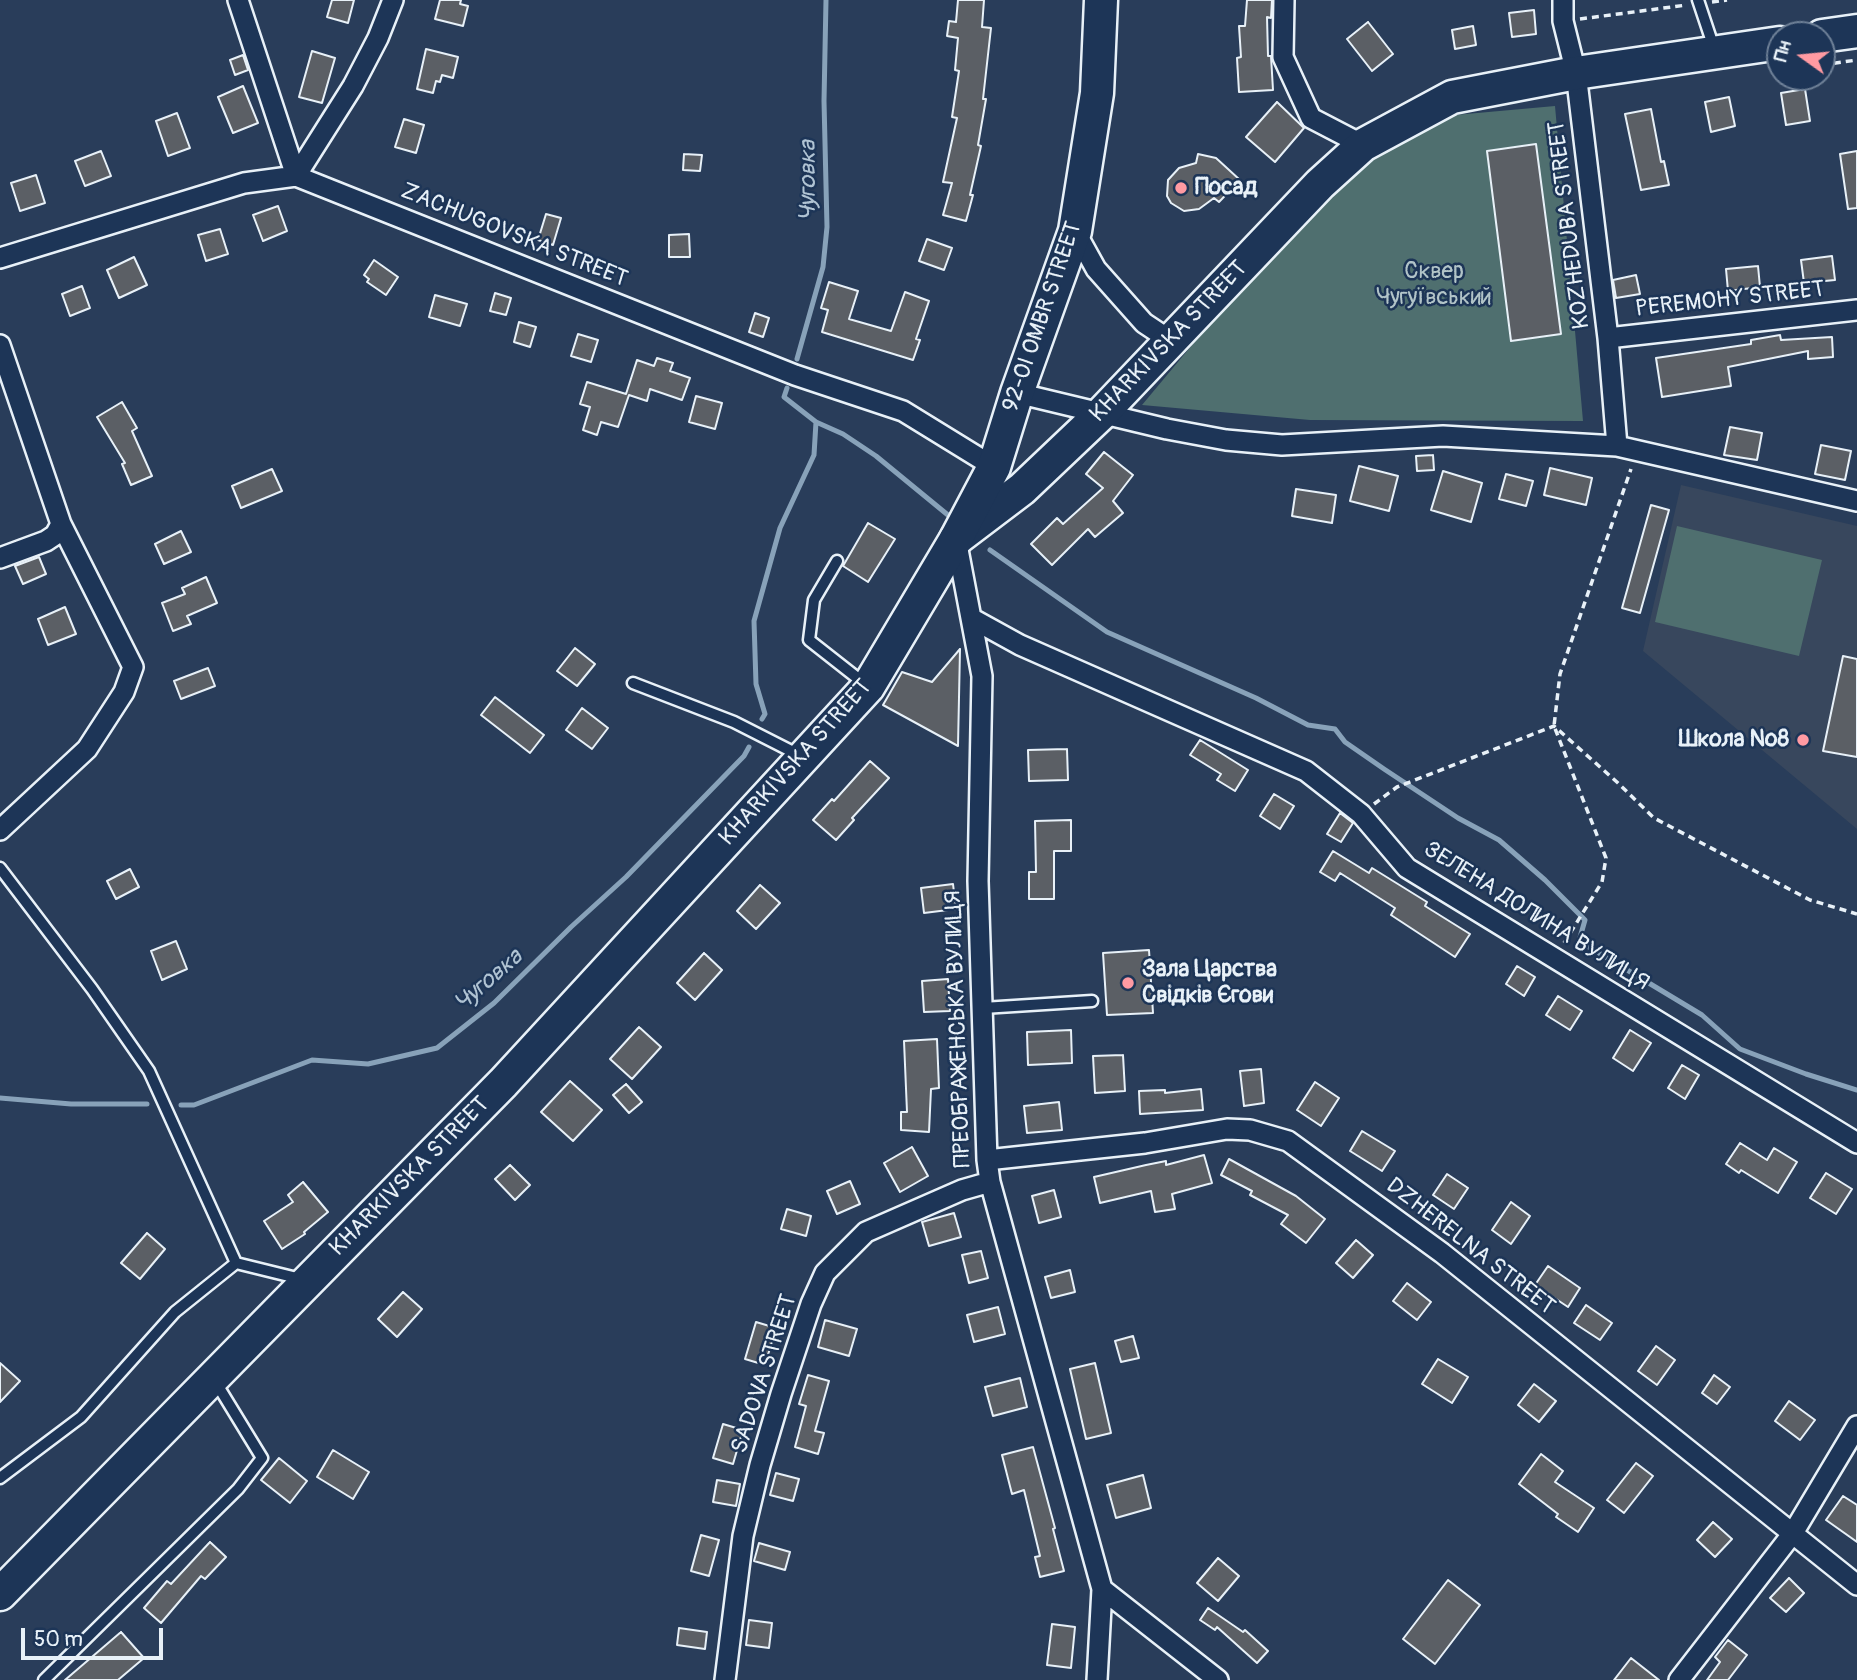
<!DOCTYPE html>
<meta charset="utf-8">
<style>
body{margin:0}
#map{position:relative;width:1857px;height:1680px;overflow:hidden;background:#293d5a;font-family:Pangolin,sans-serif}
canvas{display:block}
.north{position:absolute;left:1766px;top:21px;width:70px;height:70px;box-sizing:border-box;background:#1d3557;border:2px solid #6e8097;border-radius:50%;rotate:285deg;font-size:19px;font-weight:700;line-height:28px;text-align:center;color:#e8f1f8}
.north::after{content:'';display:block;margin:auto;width:24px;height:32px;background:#ff9aa2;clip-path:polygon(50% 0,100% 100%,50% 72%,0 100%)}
.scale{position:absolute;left:21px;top:1628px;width:142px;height:32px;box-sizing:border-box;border:4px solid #e8f1f8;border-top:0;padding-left:9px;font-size:21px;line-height:24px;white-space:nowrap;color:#e8f1f8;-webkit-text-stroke:5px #1d3557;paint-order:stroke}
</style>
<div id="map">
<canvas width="1857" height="1680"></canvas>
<div class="north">Пн</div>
<div class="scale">50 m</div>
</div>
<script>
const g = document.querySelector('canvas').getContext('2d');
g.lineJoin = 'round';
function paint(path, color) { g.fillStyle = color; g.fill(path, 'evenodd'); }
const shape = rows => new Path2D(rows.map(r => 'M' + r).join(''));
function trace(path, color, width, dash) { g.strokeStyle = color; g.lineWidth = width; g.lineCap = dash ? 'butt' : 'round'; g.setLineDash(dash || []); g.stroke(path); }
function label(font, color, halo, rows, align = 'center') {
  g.font = font + ' Pangolin,sans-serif'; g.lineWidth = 5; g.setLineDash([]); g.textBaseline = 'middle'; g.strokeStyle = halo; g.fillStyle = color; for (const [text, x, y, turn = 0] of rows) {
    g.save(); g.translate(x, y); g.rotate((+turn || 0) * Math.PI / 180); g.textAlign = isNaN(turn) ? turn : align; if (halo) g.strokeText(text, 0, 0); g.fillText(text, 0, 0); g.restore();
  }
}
paint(shape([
 [1681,485,1857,526,1857,829,1643,651]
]), '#38475d');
paint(shape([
 [1555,106,1583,421,1310,420,1142,405,1233,296,1362,165,1455,115],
 [1677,526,1822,560,1799,656,1655,622]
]), '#4f6f6f');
trace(shape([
 [797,359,823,267,827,227,824,101,826,0],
 [816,422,843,434,876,456,954,520],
 [990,550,1107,632,1256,698,1308,725,1335,729,1345,742,1384,769,1458,818,1499,840,1545,880,1585,920,1579,941,1702,1015,1740,1049,1806,1074,1857,1090],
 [762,719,765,714,756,684,754,621,780,528,814,455,816,422,784,397,787,388],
 [0,1098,71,1104,147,1104],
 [181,1105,194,1105,312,1060,368,1064,437,1048,494,1003,571,927,626,877,744,756,749,747]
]), '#88a2b9', 5);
const building = shape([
 [332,0,354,0,348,23,327,17,332,0],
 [440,0,461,0,460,4,468,6,463,26,435,19,440,0],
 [958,0,984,0,982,27,991,28,983,99,986,99,978,145,981,146,970,195,973,195,966,221,943,215,952,183,943,182,957,118,952,117,959,71,955,70,958,38,947,36,949,21,956,22,958,0],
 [1247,0,1272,0,1271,18,1267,17,1268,56,1271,56,1273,90,1239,92,1237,58,1241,57,1239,26,1245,26,1247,0],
 [1534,10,1536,34,1512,37,1509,13,1534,10],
 [1368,22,1393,54,1372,71,1347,39,1368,22],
 [1473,26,1476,45,1455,49,1452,30,1473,26],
 [426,49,458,57,453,78,442,75,440,82,436,81,433,93,417,89,426,49],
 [312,51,335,58,322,103,299,97,312,51],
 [243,55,248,70,235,75,230,60,243,55],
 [243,86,258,123,233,133,218,97,243,86],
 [1805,89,1810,121,1786,125,1781,93,1805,89],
 [1729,97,1735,126,1711,132,1705,102,1729,97],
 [1277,102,1304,128,1275,162,1246,137,1277,102],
 [1651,109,1661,162,1664,161,1669,185,1641,190,1625,114,1651,109],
 [177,113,190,148,168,156,156,121,177,113],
 [404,119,424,125,416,153,395,147,404,119],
 [1536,144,1561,334,1511,341,1487,151,1536,144],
 [101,151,111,176,85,186,75,161,101,151],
 [1857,151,1857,208,1848,209,1840,154,1857,151],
 [684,154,702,155,700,171,683,170,684,154],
 [1198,154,1216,158,1240,180,1219,202,1214,198,1199,209,1184,211,1171,203,1167,196,1168,180,1179,168,1196,163,1198,154],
 [36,175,45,203,20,211,11,183,36,175],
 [278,206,287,231,263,241,253,215,278,206],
 [546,214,561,218,553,245,538,240,546,214],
 [220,229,228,254,206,261,198,235,220,229],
 [689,234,690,257,669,257,669,235,689,234],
 [927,239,952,248,944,270,919,261,927,239],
 [1832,256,1835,280,1804,283,1801,260,1832,256],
 [134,257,147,285,119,298,107,270,134,257],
 [374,260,398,277,386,295,367,282,369,279,364,275,374,260],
 [1758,266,1760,287,1728,291,1726,269,1758,266],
 [1636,275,1640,294,1616,298,1613,280,1636,275],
 [829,282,858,291,849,319,891,331,905,292,929,301,916,339,920,340,913,360,822,332,828,310,821,308,829,282],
 [82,286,90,308,70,316,62,294,82,286],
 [495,293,511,298,506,315,490,311,495,293],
 [435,295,467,304,460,326,429,317,435,295],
 [755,313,769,318,763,337,749,332,755,313],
 [519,322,536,327,530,347,514,342,519,322],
 [578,334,598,340,591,362,571,356,578,334],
 [1780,335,1781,340,1832,337,1833,357,1808,359,1808,351,1728,367,1731,386,1662,397,1656,358,1751,344,1751,340,1780,335],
 [657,358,673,363,670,371,690,378,682,400,650,389,647,401,629,395,618,427,601,422,597,435,583,430,590,407,580,404,587,382,626,394,637,360,654,366,657,358],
 [696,396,722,403,715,429,689,422,696,396],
 [122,402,137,428,132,431,152,476,131,485,122,464,125,463,97,417,122,402],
 [1730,427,1762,433,1757,460,1724,455,1730,427],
 [1821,445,1851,451,1845,480,1815,474,1821,445],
 [1104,452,1133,475,1113,501,1123,513,1095,537,1088,529,1052,565,1031,544,1057,518,1063,524,1103,488,1086,474,1104,452],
 [1433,455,1434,470,1417,471,1416,456,1433,455],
 [1359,466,1398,476,1389,511,1350,501,1359,466],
 [1550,468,1592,478,1586,505,1544,495,1550,468],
 [272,469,282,491,241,508,232,486,272,469],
 [1443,471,1482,483,1471,522,1431,510,1443,471],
 [1506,474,1533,481,1526,506,1499,499,1506,474],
 [1296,489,1336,495,1332,523,1292,516,1296,489],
 [1651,505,1669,510,1640,613,1622,608,1651,505],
 [868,523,895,539,868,582,843,566,868,523],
 [181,531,191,552,164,564,155,544,181,531],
 [39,557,46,574,23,584,15,566,39,557],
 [206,577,217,603,187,616,191,624,173,631,162,603,185,594,182,588,206,577],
 [65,607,76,634,48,645,38,619,65,607],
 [575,648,595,664,577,686,557,671,575,648],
 [960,649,958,746,883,705,902,672,932,682,960,649],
 [1843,656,1857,659,1857,757,1823,751,1843,656],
 [208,668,215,686,181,699,174,681,208,668],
 [495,697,544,735,530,753,481,715,495,697],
 [582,708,608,728,592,749,566,730,582,708],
 [1200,740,1248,770,1235,791,1217,780,1221,774,1190,755,1200,740],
 [1067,749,1068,780,1029,781,1028,750,1067,749],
 [870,761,889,778,852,818,854,820,836,840,813,820,832,799,834,801,870,761],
 [1274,794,1294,806,1280,829,1260,816,1274,794],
 [1340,813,1353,823,1341,842,1327,834,1340,813],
 [1071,820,1071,851,1054,851,1054,899,1029,899,1029,872,1036,872,1035,821,1071,820],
 [1333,851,1369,873,1372,868,1427,902,1425,906,1470,934,1455,957,1391,915,1395,908,1340,873,1335,881,1320,872,1333,851],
 [130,869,139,887,116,899,107,881,130,869],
 [953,884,956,909,924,913,921,888,953,884],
 [760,885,780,903,756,929,737,911,760,885],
 [176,941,187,969,162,980,151,951,176,941],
 [1149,950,1153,1013,1107,1015,1103,953,1149,950],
 [704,953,722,970,695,1000,677,983,704,953],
 [1517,966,1535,977,1524,996,1506,984,1517,966],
 [948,979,950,1011,924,1012,922,981,948,979],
 [1558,996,1582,1011,1570,1030,1546,1015,1558,996],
 [639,1027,661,1047,632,1079,610,1059,639,1027],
 [1071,1030,1072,1063,1028,1065,1027,1032,1071,1030],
 [1630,1030,1651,1043,1633,1071,1613,1058,1630,1030],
 [937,1039,939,1088,931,1089,929,1132,901,1130,901,1112,907,1112,904,1041,937,1039],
 [1123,1055,1125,1091,1095,1093,1093,1056,1123,1055],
 [1682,1065,1699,1075,1685,1099,1668,1088,1682,1065],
 [1261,1069,1264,1103,1244,1106,1240,1071,1261,1069],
 [570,1081,602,1110,573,1141,541,1112,570,1081],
 [1315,1082,1339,1098,1321,1126,1297,1110,1315,1082],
 [626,1084,642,1102,629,1113,613,1095,626,1084],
 [1201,1089,1203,1110,1140,1114,1139,1091,1165,1090,1165,1093,1201,1089],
 [1059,1102,1062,1130,1027,1133,1024,1106,1059,1102],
 [1362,1131,1395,1151,1382,1171,1350,1151,1362,1131],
 [1740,1143,1767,1160,1774,1148,1797,1162,1778,1193,1741,1170,1739,1173,1726,1164,1740,1143],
 [912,1147,928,1176,900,1192,884,1163,912,1147],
 [1204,1155,1212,1183,1172,1194,1175,1209,1155,1212,1151,1191,1100,1203,1094,1177,1146,1165,1166,1161,1166,1165,1204,1155],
 [1229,1159,1296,1196,1325,1219,1306,1243,1281,1224,1288,1215,1250,1195,1252,1191,1221,1175,1229,1159],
 [510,1165,530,1185,515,1200,495,1179,510,1165],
 [1826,1173,1852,1189,1836,1214,1810,1198,1826,1173],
 [1447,1174,1468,1188,1454,1209,1433,1195,1447,1174],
 [850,1181,860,1204,837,1214,827,1191,850,1181],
 [303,1182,328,1212,304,1232,305,1234,282,1249,264,1221,293,1202,288,1195,303,1182],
 [1054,1190,1061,1217,1039,1223,1032,1196,1054,1190],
 [1511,1202,1530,1216,1511,1244,1492,1230,1511,1202],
 [787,1209,811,1216,806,1236,781,1229,787,1209],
 [954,1213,961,1237,929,1246,922,1222,954,1213],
 [147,1233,165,1249,140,1279,121,1263,147,1233],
 [1356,1240,1373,1255,1353,1278,1336,1263,1356,1240],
 [981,1251,988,1278,969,1283,962,1255,981,1251],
 [1548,1266,1580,1288,1568,1307,1535,1285,1548,1266],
 [1070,1270,1075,1292,1051,1298,1045,1277,1070,1270],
 [1407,1283,1431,1302,1417,1320,1393,1301,1407,1283],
 [403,1292,422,1309,397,1337,378,1319,403,1292],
 [1586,1305,1612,1323,1600,1340,1574,1323,1586,1305],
 [998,1307,1005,1334,974,1342,967,1315,998,1307],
 [825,1320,857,1329,849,1356,818,1347,825,1320],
 [756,1322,776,1328,765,1365,745,1359,756,1322],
 [1133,1336,1139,1358,1121,1362,1115,1341,1133,1336],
 [1656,1346,1675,1360,1657,1385,1638,1371,1656,1346],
 [1438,1359,1468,1377,1452,1403,1422,1384,1438,1359],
 [0,1363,20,1381,0,1402,0,1363],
 [1095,1363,1111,1433,1086,1439,1070,1369,1095,1363],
 [808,1375,829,1381,815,1431,824,1433,818,1454,795,1447,806,1406,799,1404,808,1375],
 [1714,1375,1730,1387,1717,1404,1702,1393,1714,1375],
 [1020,1378,1027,1407,993,1416,985,1387,1020,1378],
 [1534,1384,1556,1401,1539,1422,1518,1405,1534,1384],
 [1789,1401,1815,1420,1800,1440,1775,1421,1789,1401],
 [723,1424,743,1430,733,1464,713,1458,723,1424],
 [1033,1447,1055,1528,1053,1529,1064,1571,1040,1577,1035,1557,1040,1556,1024,1490,1012,1494,1002,1455,1033,1447],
 [333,1450,369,1472,353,1499,317,1477,333,1450],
 [1541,1454,1563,1471,1555,1482,1594,1508,1578,1532,1556,1517,1558,1514,1519,1484,1541,1454],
 [279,1458,307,1481,290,1503,261,1480,279,1458],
 [1636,1463,1653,1476,1624,1513,1607,1500,1636,1463],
 [776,1473,799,1479,793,1501,770,1495,776,1473],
 [1143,1475,1151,1508,1116,1518,1107,1485,1143,1475],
 [717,1480,740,1484,736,1506,713,1502,717,1480],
 [1843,1496,1857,1505,1857,1542,1826,1520,1843,1496],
 [1713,1522,1732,1539,1715,1557,1697,1540,1713,1522],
 [701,1535,719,1540,709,1576,691,1571,701,1535],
 [210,1542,226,1557,205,1579,201,1576,161,1623,144,1608,167,1581,171,1584,210,1542],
 [759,1543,790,1552,785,1570,754,1561,759,1543],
 [1218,1558,1239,1576,1218,1601,1197,1583,1218,1558],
 [1789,1578,1804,1593,1786,1612,1770,1598,1789,1578],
 [1448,1580,1480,1605,1435,1664,1403,1639,1448,1580],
 [1208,1608,1243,1632,1245,1630,1268,1651,1257,1663,1217,1627,1215,1630,1200,1620,1208,1608],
 [749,1620,772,1623,769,1648,746,1645,749,1620],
 [1052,1624,1075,1627,1071,1668,1047,1665,1052,1624],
 [679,1628,707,1632,705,1649,677,1645,679,1628],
 [121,1632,144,1658,118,1680,65,1680,121,1632],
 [1728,1640,1747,1655,1728,1680,1707,1680,1720,1662,1715,1657,1728,1640],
 [1631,1658,1659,1680,1614,1680,1631,1658]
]);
paint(building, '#5b5f65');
trace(building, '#e8f1f8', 2);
const service = shape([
 [1698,0,1714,48],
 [837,561,814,600,809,640,865,684],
 [633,683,734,722,799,755],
 [0,868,92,989,149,1071,236,1263],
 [983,1008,1092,1001],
 [0,1478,81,1417,175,1312,236,1263,301,1279],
 [44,1680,238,1489,262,1458,215,1381]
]);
const minor = shape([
 [238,0,296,176],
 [1284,0,1283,57,1311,118,1363,145],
 [1563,0,1563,21,1576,73,1608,338,1617,446],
 [296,176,353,86,378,38,393,0],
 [1075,231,1096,269,1144,323,1171,341],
 [0,258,244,183,296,176,795,375,903,411,994,467],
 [1608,338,1857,310],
 [0,345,61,524,133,667,124,692,87,749,0,830],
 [1017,393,1167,429,1226,440,1282,445,1443,436,1617,446,1857,501],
 [956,539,982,676,978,881,987,1160,990,1182,1102,1589,1097,1680],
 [0,558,46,541,55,535,61,524],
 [971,618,1020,645,1306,771,1361,814,1407,868,1857,1143],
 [987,1160,1145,1143,1227,1129,1250,1130,1288,1141,1442,1253,1857,1585],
 [1102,1589,1218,1680],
 [725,1680,743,1536,760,1465,781,1394,811,1304,825,1273,866,1232,962,1190,990,1182],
 [1679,1680,1793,1533,1857,1426]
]);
const primary = shape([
 [1822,36,1857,31],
 [956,539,1022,489,1101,414,1320,184,1363,145,1452,97,1576,73,1780,43]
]);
const trunk = shape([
 [0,1594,503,1083,868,687,956,539,994,467,1017,393,1075,231,1097,93,1101,0]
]);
trace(service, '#e8f1f8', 15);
trace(minor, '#e8f1f8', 24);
trace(primary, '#e8f1f8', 37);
trace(trunk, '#e8f1f8', 37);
trace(shape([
 [1712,2,1727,0],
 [1580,19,1687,5],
 [1822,65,1857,60],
 [1374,804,1397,787,1554,726,1618,783,1654,818,1810,900,1857,914],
 [1564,943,1602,882,1606,858,1554,726,1560,674,1631,469]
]), '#e8f1f8', 3.5, [7, 5]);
trace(service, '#1d3557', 10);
trace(minor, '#1d3557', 19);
trace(primary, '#1d3557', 32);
trace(trunk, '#1d3557', 32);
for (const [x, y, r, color] of [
 [1181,188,7,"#ff9aa2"],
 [1803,740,7,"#ff9aa2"],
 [1128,983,7,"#ff9aa2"]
]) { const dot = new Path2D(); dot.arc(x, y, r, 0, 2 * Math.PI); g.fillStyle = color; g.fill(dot); trace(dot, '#1d3557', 2.5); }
label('bold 23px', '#e8f1f8', '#1d3557', [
 ["Посад",1195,188],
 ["Школа №8",1789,740,"right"],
 ["Зала Царства",1142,970],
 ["Свідків Єгови",1142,996]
], 'left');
label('23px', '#e8f1f8', '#1d3557', [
 ["KOZHEDUBA STREET",1570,225,-97],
 ["ZACHUGOVSKA STREET",514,236,22],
 ["PEREMOHY STREET",1730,300,-6],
 ["92-OI OMBR STREET",1043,317,-71],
 ["KHARKIVSKA STREET",1169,342,-46],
 ["KHARKIVSKA STREET",796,763,-48],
 ["ЗЕЛЕНА ДОЛИНА ВУЛИЦЯ",1536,917,32],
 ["ПРЕОБРАЖЕНСЬКА ВУЛИЦЯ",959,1029,-92],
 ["KHARKIVSKA STREET",410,1177,-45],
 ["DZHERELNA STREET",1470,1247,38],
 ["SADOVA STREET",765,1374,-72]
]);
label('23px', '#b2c4c8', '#1d3557', [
 ["Сквер",1434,272],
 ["Чугуївський",1434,298]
]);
label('italic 24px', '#b0c3d3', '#1d3557', [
 ["Чуговка",809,181,-90],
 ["Чуговка",489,981,-41]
]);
</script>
